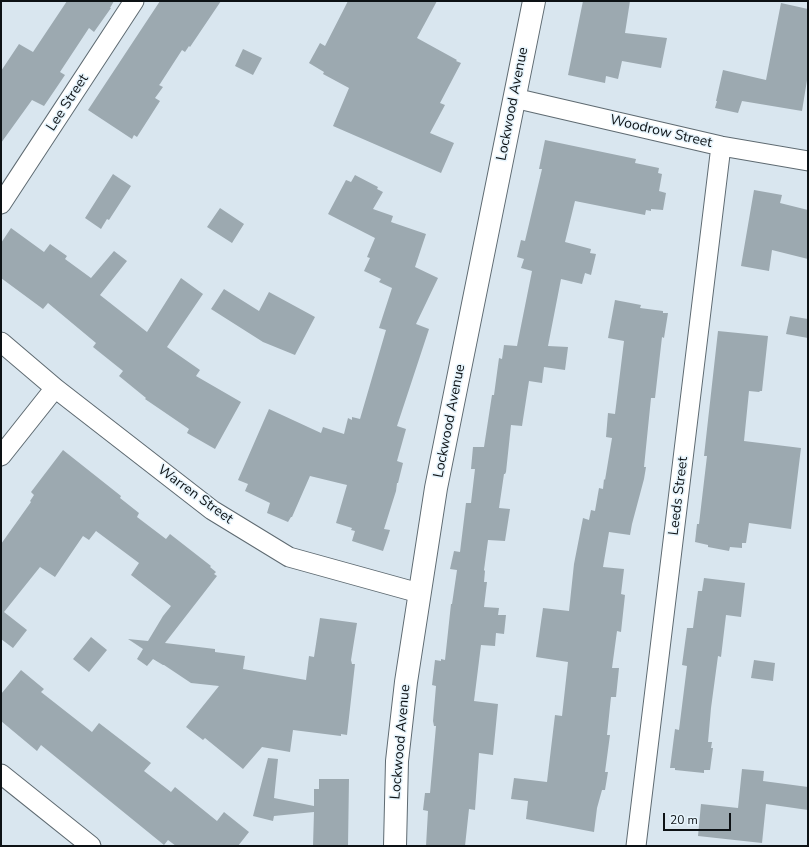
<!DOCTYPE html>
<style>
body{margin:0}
#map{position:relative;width:809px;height:847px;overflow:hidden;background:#d9e6ef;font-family:"Nunito Sans",sans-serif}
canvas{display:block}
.frame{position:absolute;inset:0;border:2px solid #0d1215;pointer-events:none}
.scale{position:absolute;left:663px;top:813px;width:68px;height:18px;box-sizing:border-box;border:2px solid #0d1215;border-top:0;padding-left:5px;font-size:12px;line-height:14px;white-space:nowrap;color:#0d1215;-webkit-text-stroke:3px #e6f4fc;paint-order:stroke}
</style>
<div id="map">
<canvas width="809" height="847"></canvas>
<div class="frame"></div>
<div class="scale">20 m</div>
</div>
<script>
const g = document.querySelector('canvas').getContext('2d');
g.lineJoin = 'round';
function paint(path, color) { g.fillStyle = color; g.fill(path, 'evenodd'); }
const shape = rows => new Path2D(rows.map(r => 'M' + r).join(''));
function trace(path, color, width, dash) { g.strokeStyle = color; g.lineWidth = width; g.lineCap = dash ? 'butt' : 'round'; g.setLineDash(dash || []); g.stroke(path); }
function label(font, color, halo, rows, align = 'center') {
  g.font = font + ' "Nunito Sans",sans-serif'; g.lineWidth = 3; g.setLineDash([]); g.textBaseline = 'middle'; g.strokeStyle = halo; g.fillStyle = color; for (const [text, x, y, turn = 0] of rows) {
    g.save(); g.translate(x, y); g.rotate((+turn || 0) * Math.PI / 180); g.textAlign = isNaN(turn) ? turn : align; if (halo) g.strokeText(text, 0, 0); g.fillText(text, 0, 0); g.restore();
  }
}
paint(shape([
 [67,1,114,1,110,8,111,8,94,32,89,28,60,72,65,75,44,106,32,100,1,143,1,71,19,44,33,52],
 [160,1,221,1,190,47,189,46,185,52,182,50,160,84,159,85,163,87,155,98,160,101,137,137,134,135,132,139,88,110],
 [348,1,437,1,417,38,457,60,456,61,461,63,440,103,445,105,430,133,454,143,441,173,333,126,349,88,323,74,324,72,309,63,320,43,325,46],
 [583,1,630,1,625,33,667,38,661,68,622,61,618,79,606,76,605,83,568,75],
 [781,3,808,9,808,74,802,111,742,101,738,113,715,108,717,101,716,101,723,70,766,80],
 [243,49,262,58,253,75,235,66],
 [545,140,636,159,635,163,659,168,658,173,662,174,659,191,666,193,663,210,651,209,651,211,646,210,645,215,575,201,565,242,591,249,590,253,596,254,591,275,585,273,582,284,561,279,548,346,568,347,565,370,544,367,542,383,529,381,522,426,511,425,506,472,505,474,504,474,499,508,510,509,505,541,488,540,484,570,485,571,484,582,487,582,484,607,499,608,498,615,506,615,504,634,496,633,495,646,481,645,474,701,498,704,493,755,479,753,475,810,469,809,465,846,426,846,428,811,423,810,425,793,430,793,436,726,434,726,433,721,436,686,432,685,435,660,441,661,441,659,445,660,451,604,452,604,457,570,450,569,454,551,460,552,466,503,471,503,475,469,471,469,473,447,484,447,492,395,494,395,499,358,502,359,504,345,517,346,532,271,521,268,524,259,517,257,521,240,525,241,542,169,539,169],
 [113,174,131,186,109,220,107,219,101,229,85,218],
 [355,175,378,187,377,189,383,192,373,209,393,216,391,222,426,234,415,267,438,278,416,324,429,329,397,426,406,429,397,461,403,463,398,483,397,483,396,491,384,529,390,530,383,551,352,541,355,531,351,530,352,528,336,523,347,485,310,476,292,517,291,517,288,522,267,513,270,503,245,491,248,484,238,480,269,409,321,433,323,427,344,434,348,418,352,420,352,417,360,419,386,330,379,328,392,288,379,282,381,279,364,271,370,258,367,257,375,238,328,214,346,180,351,182],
 [754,190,782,195,780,203,808,210,808,259,772,250,769,271,741,266],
 [220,208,244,224,232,243,207,227],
 [11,228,44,252,50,244,67,256,65,259,91,278,114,251,127,261,100,295,147,332,181,278,203,294,167,347,200,370,196,376,241,402,215,449,187,433,189,429,145,399,146,398,119,376,123,371,93,347,96,343,48,303,43,309,1,278,1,243],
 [224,289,259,311,269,292,315,317,295,355,263,342,211,309],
 [615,300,641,305,640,308,663,311,663,313,668,313,664,338,662,337,655,398,651,398,644,467,646,467,644,479,632,524,630,535,609,532,603,567,624,569,621,594,625,595,621,632,617,631,612,668,619,668,616,697,611,697,607,735,610,735,605,772,608,772,605,790,602,790,597,808,594,832,526,819,528,801,511,799,514,778,547,782,555,715,562,716,568,662,536,657,543,608,569,611,574,564,583,518,589,520,591,510,595,511,599,488,603,489,604,479,605,480,612,438,606,437,608,413,615,414,624,341,608,338],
 [790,316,808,319,808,338,786,334],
 [718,331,768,336,762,391,760,391,759,392,749,391,744,441,801,448,791,529,749,523,746,543,742,543,742,548,730,547,729,551,708,547,708,545,695,542,697,524,699,524,707,456,704,456],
 [63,450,121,496,120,498,139,513,137,517,166,539,170,534,211,566,210,567,216,572,214,574,217,576,165,643,215,649,215,652,245,656,243,669,306,680,309,656,314,657,320,618,357,623,351,660,352,664,355,664,347,735,341,734,341,736,293,730,290,752,262,747,243,769,205,738,203,740,186,727,219,686,191,683,164,665,163,665,153,659,147,666,137,659,143,649,128,639,148,641,163,616,171,606,131,575,139,563,96,531,89,540,83,536,55,577,40,567,4,612,27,630,13,648,1,639,1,544,31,502,30,501,34,495,31,492],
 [704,578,745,583,741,617,726,615,721,657,718,656,711,708,708,742,712,742,711,748,713,748,710,770,704,770,704,773,675,770,675,768,670,768,675,729,679,730,687,666,682,665,687,628,693,628,698,591,702,591],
 [91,637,107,650,89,672,73,659],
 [754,660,775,663,773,681,751,678],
 [21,670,44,689,41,692,92,732,99,723,151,763,144,771,171,792,175,787,217,821,224,812,249,832,238,846,176,846,168,840,164,845,41,745,37,751,1,721,1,694],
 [268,758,278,759,274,798,314,806,314,789,319,789,319,779,349,779,348,846,313,846,314,812,274,816,273,821,253,816],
 [742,769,764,771,763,781,808,787,808,810,766,804,762,843,698,836,701,804,738,808]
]), '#9ca9b0');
const street = shape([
 [514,98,721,146,808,161],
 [1,204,134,1],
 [1,342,55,388,212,510,289,557,419,593],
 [1,456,55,388],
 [1,774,91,846],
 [636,846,721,146]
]);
const secondary = shape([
 [395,846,397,761,406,682,436,488,534,1]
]);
trace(street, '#5e6a71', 21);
trace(secondary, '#5e6a71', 24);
trace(street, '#fff', 19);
trace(secondary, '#fff', 22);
label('14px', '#0d1215', '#e6f4fc', [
 ["Lee Street",68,103,-57],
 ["Lockwood Avenue",513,104,-79],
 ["Woodrow Street",661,132,13],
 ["Lockwood Avenue",450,421,-79],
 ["Warren Street",195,495,36],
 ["Leeds Street",679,496,-83],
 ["Lockwood Avenue",401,742,-85]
]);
</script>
